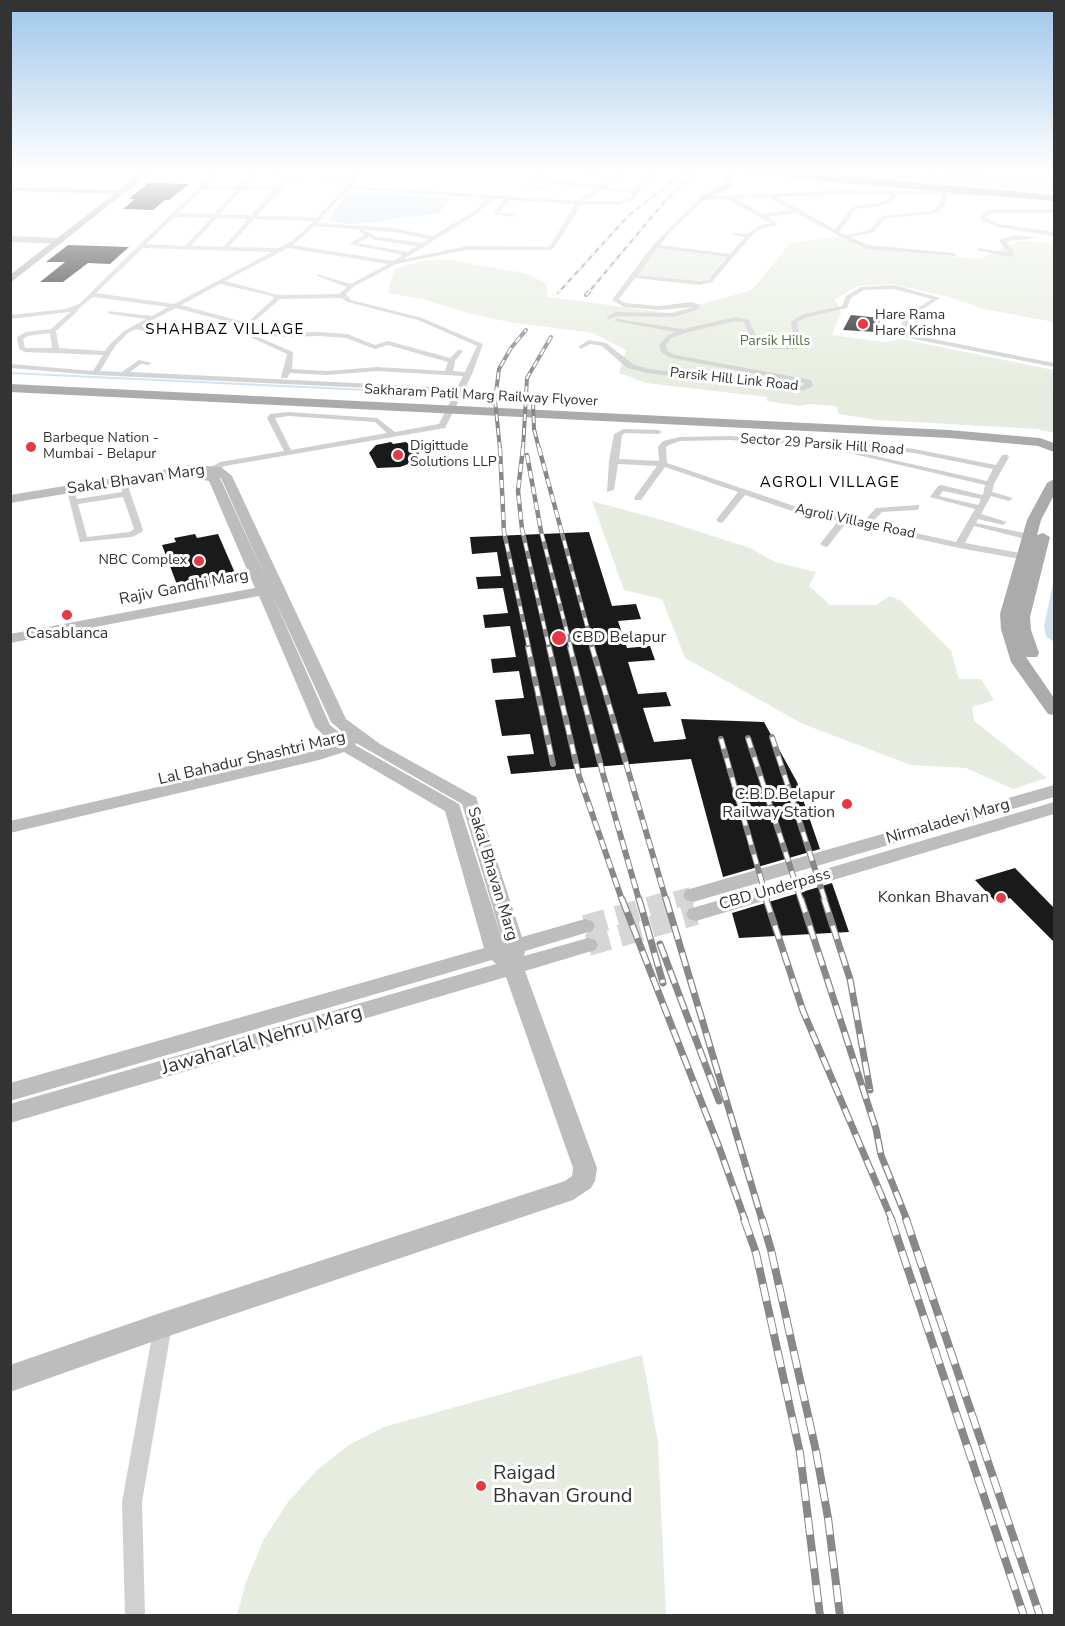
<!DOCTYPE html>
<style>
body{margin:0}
#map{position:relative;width:1065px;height:1626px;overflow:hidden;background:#fff;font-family:"Nunito Sans",sans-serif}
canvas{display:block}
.frame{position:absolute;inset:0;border:12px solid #333;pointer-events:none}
</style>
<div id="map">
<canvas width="1065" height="1626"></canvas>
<div class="frame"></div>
</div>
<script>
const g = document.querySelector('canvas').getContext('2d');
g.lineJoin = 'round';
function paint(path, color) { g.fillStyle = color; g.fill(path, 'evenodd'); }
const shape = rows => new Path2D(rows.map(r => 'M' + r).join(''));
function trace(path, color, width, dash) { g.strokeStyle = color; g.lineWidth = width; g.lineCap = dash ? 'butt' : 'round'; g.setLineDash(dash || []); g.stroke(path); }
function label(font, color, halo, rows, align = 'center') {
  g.font = font + ' "Nunito Sans",sans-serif'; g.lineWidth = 6; g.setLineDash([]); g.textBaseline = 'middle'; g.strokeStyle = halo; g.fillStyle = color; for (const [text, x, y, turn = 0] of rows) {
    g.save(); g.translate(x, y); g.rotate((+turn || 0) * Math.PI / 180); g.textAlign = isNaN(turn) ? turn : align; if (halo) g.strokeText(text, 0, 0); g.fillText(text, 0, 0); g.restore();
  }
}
paint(shape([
 [786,169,889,169,939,175,989,173,993,169,1054,169,1054,193],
 [845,236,859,247,980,259,1019,241,1054,243,1054,322,984,309,949,297,892,284,858,286,835,299,841,313,832,335,884,342,901,339,1054,370,1054,433,1037,429,877,420,839,414,836,406,808,404,800,406,767,401,767,397,646,383,619,373,626,350,593,333,509,322,468,313,423,299,388,293,394,269,425,260,449,260,524,273,546,283,548,297,669,313,752,290,790,243],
 [659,248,725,257,710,278,705,281,637,275],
 [592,501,669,522,750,548,775,562,816,572,809,586,830,605,876,605,890,596,901,601,951,651,959,679,981,679,994,700,972,707,974,721,1047,778,1013,789,966,768,911,765,803,724,685,658,662,599,624,590],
 [642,1355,658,1442,666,1615,237,1615,246,1582,264,1539,288,1502,317,1470,349,1445,384,1427]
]), '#e6ecdf');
paint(shape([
 [889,169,993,169,989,173,973,177],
 [350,193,449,198,448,202,442,204,445,206,439,213,366,223,346,224,329,220,337,206],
 [1053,584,1054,585,1054,642,1046,636,1044,626]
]), '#cfe2ee');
trace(shape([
 [10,373,450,394],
 [464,395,479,395]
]), '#cfe2ee', 2);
paint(shape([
 [148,183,189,184,169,200,165,200,153,210,123,209,135,199,129,199],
 [68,245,129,247,110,264,88,263,63,282,40,282,65,262,46,262],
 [851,315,881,318,876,332,843,330],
 [391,442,393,444,406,442,413,448,419,453,414,462,400,467,377,468,369,453,376,445],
 [589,532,612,606,636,604,641,619,618,621,627,648,650,646,655,660,628,662,638,694,666,692,671,706,643,708,654,742,686,739,681,719,764,722,797,782,820,849,723,877,691,759,511,774,507,756,534,754,530,734,502,736,495,700,524,698,519,671,493,673,491,659,516,657,510,626,485,628,483,615,508,613,503,588,478,589,476,577,501,576,497,552,472,554,470,537],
 [195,534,197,538,218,534,235,573,222,575,224,581,179,590,162,545,176,542,174,538],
 [1015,868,1054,908,1054,942,1010,898,996,902,975,880],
 [832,883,849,932,739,938,732,913]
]), '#1a1a1a');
trace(shape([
 [675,900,693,895]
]), '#d6d6d6', 17, [17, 8]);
trace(shape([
 [585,926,680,899],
 [588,945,696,914]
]), '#d6d6d6', 22, [22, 11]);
paint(shape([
 [217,169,222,169,206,186,239,186,255,169,260,169,245,187,277,187,284,179,275,174,279,169,284,169,281,174,289,180,306,182,287,183,257,216,317,217,350,182,327,182,325,179,352,179,353,176,351,169,356,169,359,176,353,186,578,201,596,189,534,181,529,186,546,188,546,190,522,187,540,169,545,169,537,178,600,186,625,169,630,169,606,187,633,190,649,175,641,169,647,169,654,172,655,175,640,188,636,197,630,202,617,205,581,205,555,247,550,250,467,250,396,264,353,287,346,294,351,300,422,318,483,344,472,374,445,428,225,466,204,477,200,475,201,473,220,462,284,451,267,418,270,414,289,412,377,418,395,432,439,424,455,392,95,375,10,368,10,364,93,371,103,355,25,352,19,349,17,337,26,332,51,329,70,312,10,319,10,315,66,309,79,304,217,169],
 [203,189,237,189,214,214,178,213,203,189],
 [351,189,488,198,474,211,433,236,394,228,318,223,342,195,351,189],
 [602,189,631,193,631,196,626,200,617,201,585,201,602,189],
 [242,190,274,190,251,215,219,215,242,190],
 [493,199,505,199,493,214,514,217,516,214,499,212,510,200,575,204,550,246,547,247,467,246,404,259,478,213,493,199],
 [174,217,211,218,185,246,146,244,174,217],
 [217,218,248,219,223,247,191,246,217,218],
 [254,219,314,221,292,241,278,248,229,247,254,219],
 [315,226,394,232,429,239,422,243,377,237,362,229,359,231,365,235,349,244,403,255,393,261,293,245,315,226],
 [369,237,375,240,417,246,407,252,358,243,369,237],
 [143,248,272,252,174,304,96,293,143,248],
 [288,248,388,264,351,284,317,274,317,276,347,287,339,294,278,295,225,281,288,248],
 [220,284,272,296,274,298,247,323,181,305,220,284],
 [93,297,94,297,168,307,152,316,108,311,108,313,110,314,146,319,124,331,110,344,105,351,59,348,56,331,78,311,78,309,93,297],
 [342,298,347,302,418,320,477,346,465,372,453,371,455,361,463,351,462,350,458,350,450,358,388,341,375,345,347,334,319,332,279,333,246,327,243,329,279,337,319,336,346,338,375,349,388,345,448,362,445,371,377,367,327,371,292,369,293,352,249,333,244,334,287,354,281,378,287,378,290,373,327,375,377,371,463,376,457,388,130,372,141,364,148,365,152,363,139,360,122,372,100,371,115,346,128,333,136,329,152,333,164,329,164,327,162,326,152,329,141,326,176,308,248,327,280,299,342,298],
 [50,333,52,348,25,348,23,339,28,336,50,333],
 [289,416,375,422,387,433,291,450,275,418,289,416],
 [569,169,581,169,598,173,595,175,569,169],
 [987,188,992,189,990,193,981,196,947,195,945,206,936,213,884,219,874,232,851,237,868,245,954,253,956,256,867,249,843,238,797,213,767,217,777,223,777,225,763,228,754,233,712,282,700,285,635,278,619,299,625,303,659,306,691,302,700,305,699,309,674,317,617,316,609,319,606,317,616,312,674,313,694,307,659,310,624,307,612,300,653,245,701,197,848,190,981,192,986,191,987,188],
 [848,194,890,194,891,197,883,202,852,207,835,229,776,197,848,194],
 [895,194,942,195,939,205,932,211,882,216,870,230,846,235,839,232,856,209,887,204,896,198,895,194],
 [768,197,792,210,762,214,735,198,768,197],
 [728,199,770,223,759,226,747,234,733,233,733,235,745,237,730,254,660,245,670,232,704,200,728,199],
 [658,248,727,257,708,280,700,281,638,275,658,248],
 [998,209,1054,209,1054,213,990,213,986,218,999,224,1054,232,1054,236,998,227,980,219,982,214,987,211,998,209],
 [1015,235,1038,238,1006,241,1015,254,1010,257,976,250,979,248,1008,253,999,240,1015,235],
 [894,285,940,298,909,318,906,331,908,334,1054,363,1054,367,904,337,900,331,904,316,932,299,894,289,864,290,851,298,847,308,808,317,799,321,797,323,802,345,797,349,771,349,758,345,751,339,744,322,736,321,685,333,671,338,666,345,667,351,675,355,811,380,813,386,804,390,777,389,648,373,627,368,602,346,590,344,581,349,578,347,589,340,606,343,633,364,648,369,777,385,803,386,805,383,800,382,671,358,662,353,659,345,667,336,675,332,614,321,617,319,683,329,736,317,749,320,757,338,762,343,771,345,795,345,791,323,795,319,804,314,842,306,846,296,861,287,894,285],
 [624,429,658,430,662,432,658,434,625,433,622,435,619,459,659,461,658,447,663,441,680,437,731,436,835,444,873,444,914,449,996,465,1002,455,1008,455,1009,457,994,484,992,492,1013,498,1009,501,991,496,981,514,1007,522,1003,525,978,519,976,523,1029,534,1033,537,1029,540,974,526,965,543,1031,555,1036,558,1031,561,959,548,846,523,828,546,825,547,820,544,838,521,795,512,745,495,723,522,720,523,716,520,738,492,665,467,641,500,635,500,634,498,657,466,618,464,614,490,607,492,609,461,614,434,624,429],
 [731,440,835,448,873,448,914,453,993,469,987,481,849,450,845,452,985,485,983,495,941,485,938,486,930,497,975,509,956,542,871,523,882,512,916,510,919,509,919,505,876,508,863,522,800,508,667,463,666,447,669,445,680,441,731,440],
 [943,491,981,499,978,505,939,496,943,491],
 [121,484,128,486,143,530,142,532,132,537,80,542,68,495,69,493,75,493,77,499,122,492,121,484],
 [123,497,134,529,130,532,87,537,78,504,123,497],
 [163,1317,169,1319,172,1325,142,1502,145,1616,125,1616,122,1502,154,1325,157,1319,163,1317]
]), '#d0d0d0');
paint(shape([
 [728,169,736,169,732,187,706,200,700,200,700,196,725,184,728,169],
 [10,187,122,190,126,192,122,194,10,191,10,187],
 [10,236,61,238,65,241,61,244,10,242,10,236],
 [192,465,221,467,232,476,346,719,380,744,476,797,522,937,585,919,592,921,595,926,592,931,525,951,524,956,588,938,595,940,598,945,595,950,525,971,597,1168,595,1181,591,1188,573,1200,163,1338,10,1392,10,1365,163,1312,565,1181,572,1176,573,1168,506,977,10,1123,10,1104,496,964,492,960,10,1101,10,1083,484,948,445,811,344,752,319,760,10,833,10,821,314,751,333,744,315,727,259,596,10,643,10,634,255,588,209,481,193,478,192,473,10,503,10,495,192,465],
 [220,478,221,478,268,583,220,478],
 [271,592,331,722,347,736,344,736,330,725,271,592],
 [356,743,462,804,503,942,459,804,355,745,356,743],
 [1054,785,1054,797,693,902,686,900,683,895,686,890,1054,785],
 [1054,802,1054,814,696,921,689,919,686,914,689,909,1054,802]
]), '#bdbdbd');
paint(shape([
 [146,169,155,169,10,283,10,275,146,169],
 [10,384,949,430,1040,438,1054,443,1054,452,1038,446,949,438,10,392,10,384],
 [1054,479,1054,495,1041,520,1037,535,1043,533,1050,537,1030,617,1031,630,1039,653,1037,657,1026,657,1054,698,1054,715,1048,714,1011,662,1001,629,1000,614,1027,520,1047,483,1054,479]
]), '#ababab');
paint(shape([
 [737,169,768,169,1054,195,1054,201,841,183,742,172,737,169]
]), '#9a9a9a');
const railFar5 = shape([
 [558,293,629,215,689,169],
 [588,293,665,201,700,169]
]);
const railFar4 = shape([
 [586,295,589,292],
 [533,402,534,429,539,449],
 [500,449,495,400,499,369,511,348,526,330],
 [523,449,527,378,551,337]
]);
const railFar3 = shape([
 [500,448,504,532,529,648],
 [523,448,518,491,522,529,549,648],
 [539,448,593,648],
 [527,455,541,531,571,648]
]);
const railFar2 = shape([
 [528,647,553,764],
 [549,647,579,776,622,900],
 [570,647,603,774,639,900],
 [592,647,666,900],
 [772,737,825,900],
 [748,738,801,900],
 [721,739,767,900]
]);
const railFar1 = shape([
 [622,899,719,1147,745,1220],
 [639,899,663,983],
 [666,899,762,1220],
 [766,899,803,1011,892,1220],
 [801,899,876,1129,881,1155,907,1220],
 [824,899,850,979,870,1090],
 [660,944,719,1101]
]);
const rail = shape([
 [744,1219,756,1253,800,1453,820,1616],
 [762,1219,771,1250,816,1451,828,1518,840,1616],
 [891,1219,1024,1616],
 [906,1219,1040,1616]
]);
trace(railFar5, '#888', 2);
trace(railFar4, '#888', 4);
trace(railFar3, '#888', 4.5);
trace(railFar2, '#888', 6);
trace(railFar1, '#888', 7);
trace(rail, '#888', 8);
trace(railFar5, '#fff', 1.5, [5]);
trace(railFar4, '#fff', 2, [7]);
trace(railFar3, '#fff', 3, [8]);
trace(railFar2, '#fff', 4, [10]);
trace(railFar1, '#fff', 4.5, [14]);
trace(rail, '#fff', 6, [17]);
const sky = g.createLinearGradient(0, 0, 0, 397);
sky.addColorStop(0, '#9ec6ea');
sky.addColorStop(0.43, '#fff');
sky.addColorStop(1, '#ffffff00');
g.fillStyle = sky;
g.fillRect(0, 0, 1065, 397);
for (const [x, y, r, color] of [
 [863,324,6,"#e63946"],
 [31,447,6,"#e63946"],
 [398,455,6,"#e63946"],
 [199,561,6,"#e63946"],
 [67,615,6,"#e63946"],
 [559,638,8,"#e63946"],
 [847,804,6,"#e63946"],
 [1001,898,6,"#e63946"],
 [481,1486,6,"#e63946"]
]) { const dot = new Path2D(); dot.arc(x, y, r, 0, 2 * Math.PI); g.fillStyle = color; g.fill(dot); trace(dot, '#fff', 2); }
label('14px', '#333', '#fff', [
 ["Hare Rama",875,316],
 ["Hare Krishna",875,332],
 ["Barbeque Nation -",43,439],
 ["Mumbai - Belapur",43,455],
 ["Digittude",410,447],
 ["Solutions LLP",410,463],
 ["NBC Complex",187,561,"right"]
], 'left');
label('14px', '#56703f', '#fff', [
 ["Parsik Hills",775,342]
]);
label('14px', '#333', '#fff', [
 ["Parsik Hill Link Road",734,380,6],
 ["Sakharam Patil Marg Railway Flyover",481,396,3],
 ["Sector 29 Parsik Hill Road",822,445,4],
 ["Agroli Village Road",855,522,12]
]);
g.letterSpacing = '1.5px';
label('15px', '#000', '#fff', [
 ["SHAHBAZ VILLAGE",225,330],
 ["AGROLI VILLAGE",830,483]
]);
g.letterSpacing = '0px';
label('16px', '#333', '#fff', [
 ["Sakal Bhavan Marg",136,480,-8],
 ["Rajiv Gandhi Marg",184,588,-11],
 ["Lal Bahadur Shashtri Marg",252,759,-13],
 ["Nirmaladevi Marg",948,822,-16],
 ["Sakal Bhavan Marg",492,874,73],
 ["CBD Underpass",775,890,-16]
]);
label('16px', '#333', '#fff', [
 ["Casablanca",67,634,"center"],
 ["CBD Belapur",572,638,"left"],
 ["C.B.D.Belapur",835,795],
 ["Railway Station",835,813],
 ["Konkan Bhavan",989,898]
], 'right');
label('20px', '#333', '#fff', [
 ["Jawaharlal Nehru Marg",262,1041,-16]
]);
label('20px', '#333', '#fff', [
 ["Raigad",493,1474],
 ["Bhavan Ground",493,1497]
], 'left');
</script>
